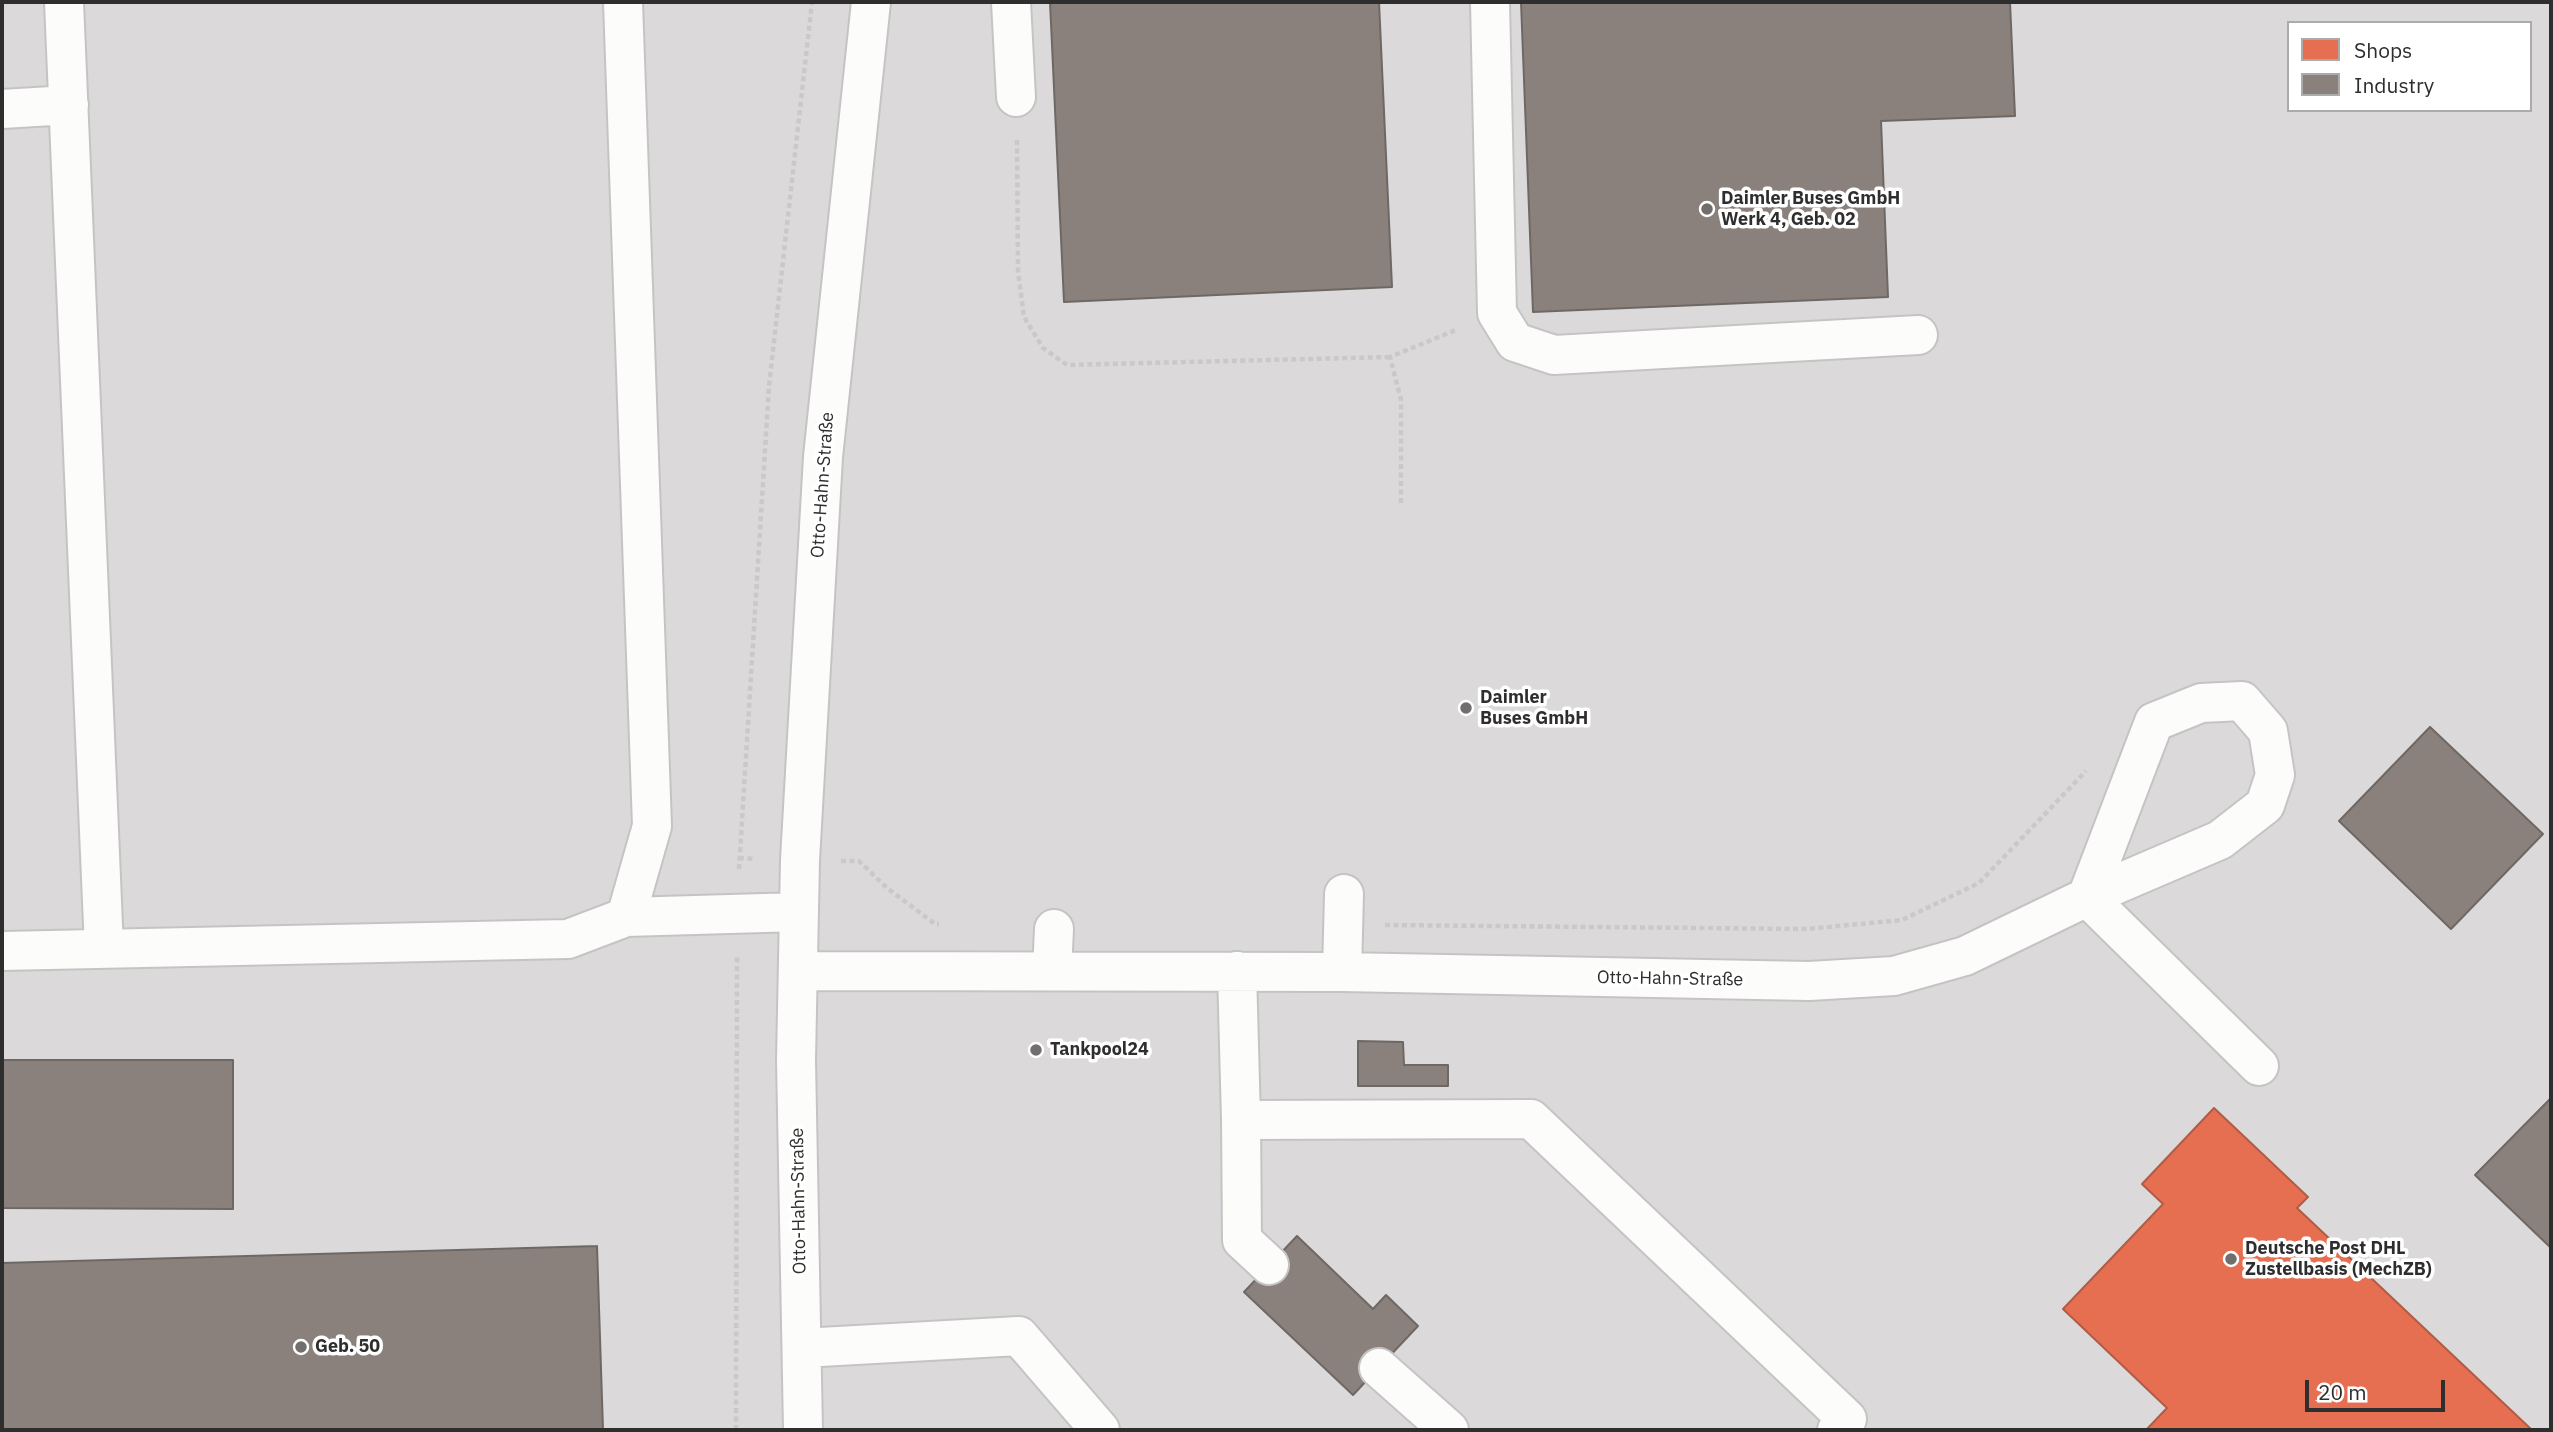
<!DOCTYPE html>
<meta charset="utf-8">
<style>
body{margin:0}
#map{position:relative;width:2553px;height:1432px;overflow:hidden;background:#ece8e4;font-family:"IBM Plex Sans",sans-serif}
canvas{display:block}
.frame{position:absolute;inset:0;border:4px solid #2e2e2e;pointer-events:none}
.legend{position:absolute;left:2287px;top:21px;width:245px;height:91px;box-sizing:border-box;background:#fff;border:2px solid #ababab;margin:0;padding:9px 12px;list-style:none;font-size:21px;color:#2e2e2e}
.legend li{display:flex;align-items:center;gap:14px;height:35px}
.legend b{width:35px;border:2px solid #ababab}
.scale{position:absolute;left:2305px;top:1380px;width:140px;height:32px;box-sizing:border-box;border:4px solid #2e2e2e;border-top:0;padding-left:9px;font-size:21px;line-height:24px;white-space:nowrap;color:#2e2e2e;-webkit-text-stroke:5px #fff;paint-order:stroke}
</style>
<div id="map">
<canvas width="2553" height="1432"></canvas>
<div class="frame"></div>
<ul class="legend">
<li><b style="height:19px;background:#e76f51"></b>Shops</li>
<li><b style="height:19px;background:#8a817c"></b>Industry</li>
</ul>
<div class="scale">20 m</div>
</div>
<script>
const g = document.querySelector('canvas').getContext('2d');
g.lineJoin = 'round';
function paint(path, color) { g.fillStyle = color; g.fill(path, 'evenodd'); }
const shape = rows => new Path2D(rows.map(r => 'M' + r).join(''));
function trace(path, color, width, dash) { g.strokeStyle = color; g.lineWidth = width; g.lineCap = dash ? 'butt' : 'round'; g.setLineDash(dash || []); g.stroke(path); }
function label(font, color, halo, rows, align = 'center') {
  g.font = font + ' "IBM Plex Sans",sans-serif'; g.lineWidth = 7; g.setLineDash([]); g.textBaseline = 'middle'; g.strokeStyle = halo; g.fillStyle = color; for (const [text, x, y, turn = 0] of rows) {
    g.save(); g.translate(x, y); g.rotate((+turn || 0) * Math.PI / 180); g.textAlign = isNaN(turn) ? turn : align; if (halo) g.strokeText(text, 0, 0); g.fillText(text, 0, 0); g.restore();
  }
}
paint(shape([
 [2,2,2551,2,2551,1430,2,1430],
 [2289,23,2530,23,2530,110,2289,110]
]), '#dcd9db');
const shops = shape([
 [2214,1108,2308,1197,2297,1208,2532,1430,2146,1430,2167,1408,2063,1309,2163,1204,2142,1184,2214,1108]
]);
paint(shops, '#e76f51');
trace(shops, '#b05c46', 2);
const industry = shape([
 [1050,2,1379,2,1392,287,1064,302,1050,2],
 [1521,2,2010,2,2015,116,1881,121,1888,297,1533,312,1521,2],
 [2430,727,2543,834,2451,929,2339,821,2430,727],
 [1358,1041,1403,1042,1404,1065,1448,1065,1448,1086,1358,1086,1358,1041],
 [2,1060,233,1060,233,1209,2,1208,2,1060],
 [2551,1098,2551,1248,2475,1175,2551,1098],
 [1297,1236,1373,1309,1386,1295,1418,1326,1353,1395,1244,1292,1297,1236],
 [597,1246,603,1430,2,1430,2,1263,597,1246]
]);
paint(industry, '#8a817c');
trace(industry, '#6e6865', 2);
const minor = shape([
 [64,2,104,949],
 [623,2,652,826,626,917],
 [1011,2,1016,97],
 [1490,2,1497,313,1515,342,1554,355,1918,335],
 [2,109,69,105],
 [2,951,568,939,626,917,799,912],
 [799,971,1342,972,1809,981,1894,976,1965,956,2087,897,2220,840,2265,805,2275,775,2268,731,2242,701,2201,703,2154,722,2087,897,2259,1066],
 [1052,971,1054,929],
 [1237,971,1241,1120,1531,1119,1847,1419,1837,1430],
 [1342,972,1344,894],
 [1241,1120,1242,1240,1269,1265],
 [802,1348,1019,1336,1100,1430],
 [1379,1368,1449,1430],
 [803,1430,796,1060,800,860,823,457,871,2]
]);
trace(minor, '#c5c4c5', 42);
trace(shape([
 [1017,140,1018,271,1024,317,1043,348,1067,365,1390,357],
 [1401,503,1401,400,1390,357,1456,330],
 [739,858,756,859],
 [841,861,859,861,887,888,935,924,939,924],
 [739,869,769,386,812,2],
 [1385,925,1807,929,1902,920,1979,883,2086,771],
 [736,1430,737,955]
]), '#c9c9c8', 4.5, [5, 3.5]);
trace(minor, '#fcfcfb', 38);
for (const [x, y, r, color] of [
 [1707,209,7,"#706f6e"],
 [1466,708,7,"#706f6e"],
 [1036,1050,7,"#706f6e"],
 [2231,1259,7,"#706f6e"],
 [301,1347,7,"#706f6e"]
]) { const dot = new Path2D(); dot.arc(x, y, r, 0, 2 * Math.PI); g.fillStyle = color; g.fill(dot); trace(dot, '#fff', 2.5); }
label('bold 18px', '#2e2e2e', '#fff', [
 ["Daimler Buses GmbH",1721,199],
 ["Werk 4, Geb. 02",1721,220],
 ["Daimler",1480,698],
 ["Buses GmbH",1480,719],
 ["Tankpool24",1050,1050],
 ["Deutsche Post DHL",2245,1249],
 ["Zustellbasis (MechZB)",2245,1270],
 ["Geb. 50",315,1347]
], 'left');
label('18px', '#2e2e2e', '#fff', [
 ["Otto-Hahn-Straße",823,485,-86],
 ["Otto-Hahn-Straße",1670,979,1],
 ["Otto-Hahn-Straße",799,1201,-91]
]);
</script>
